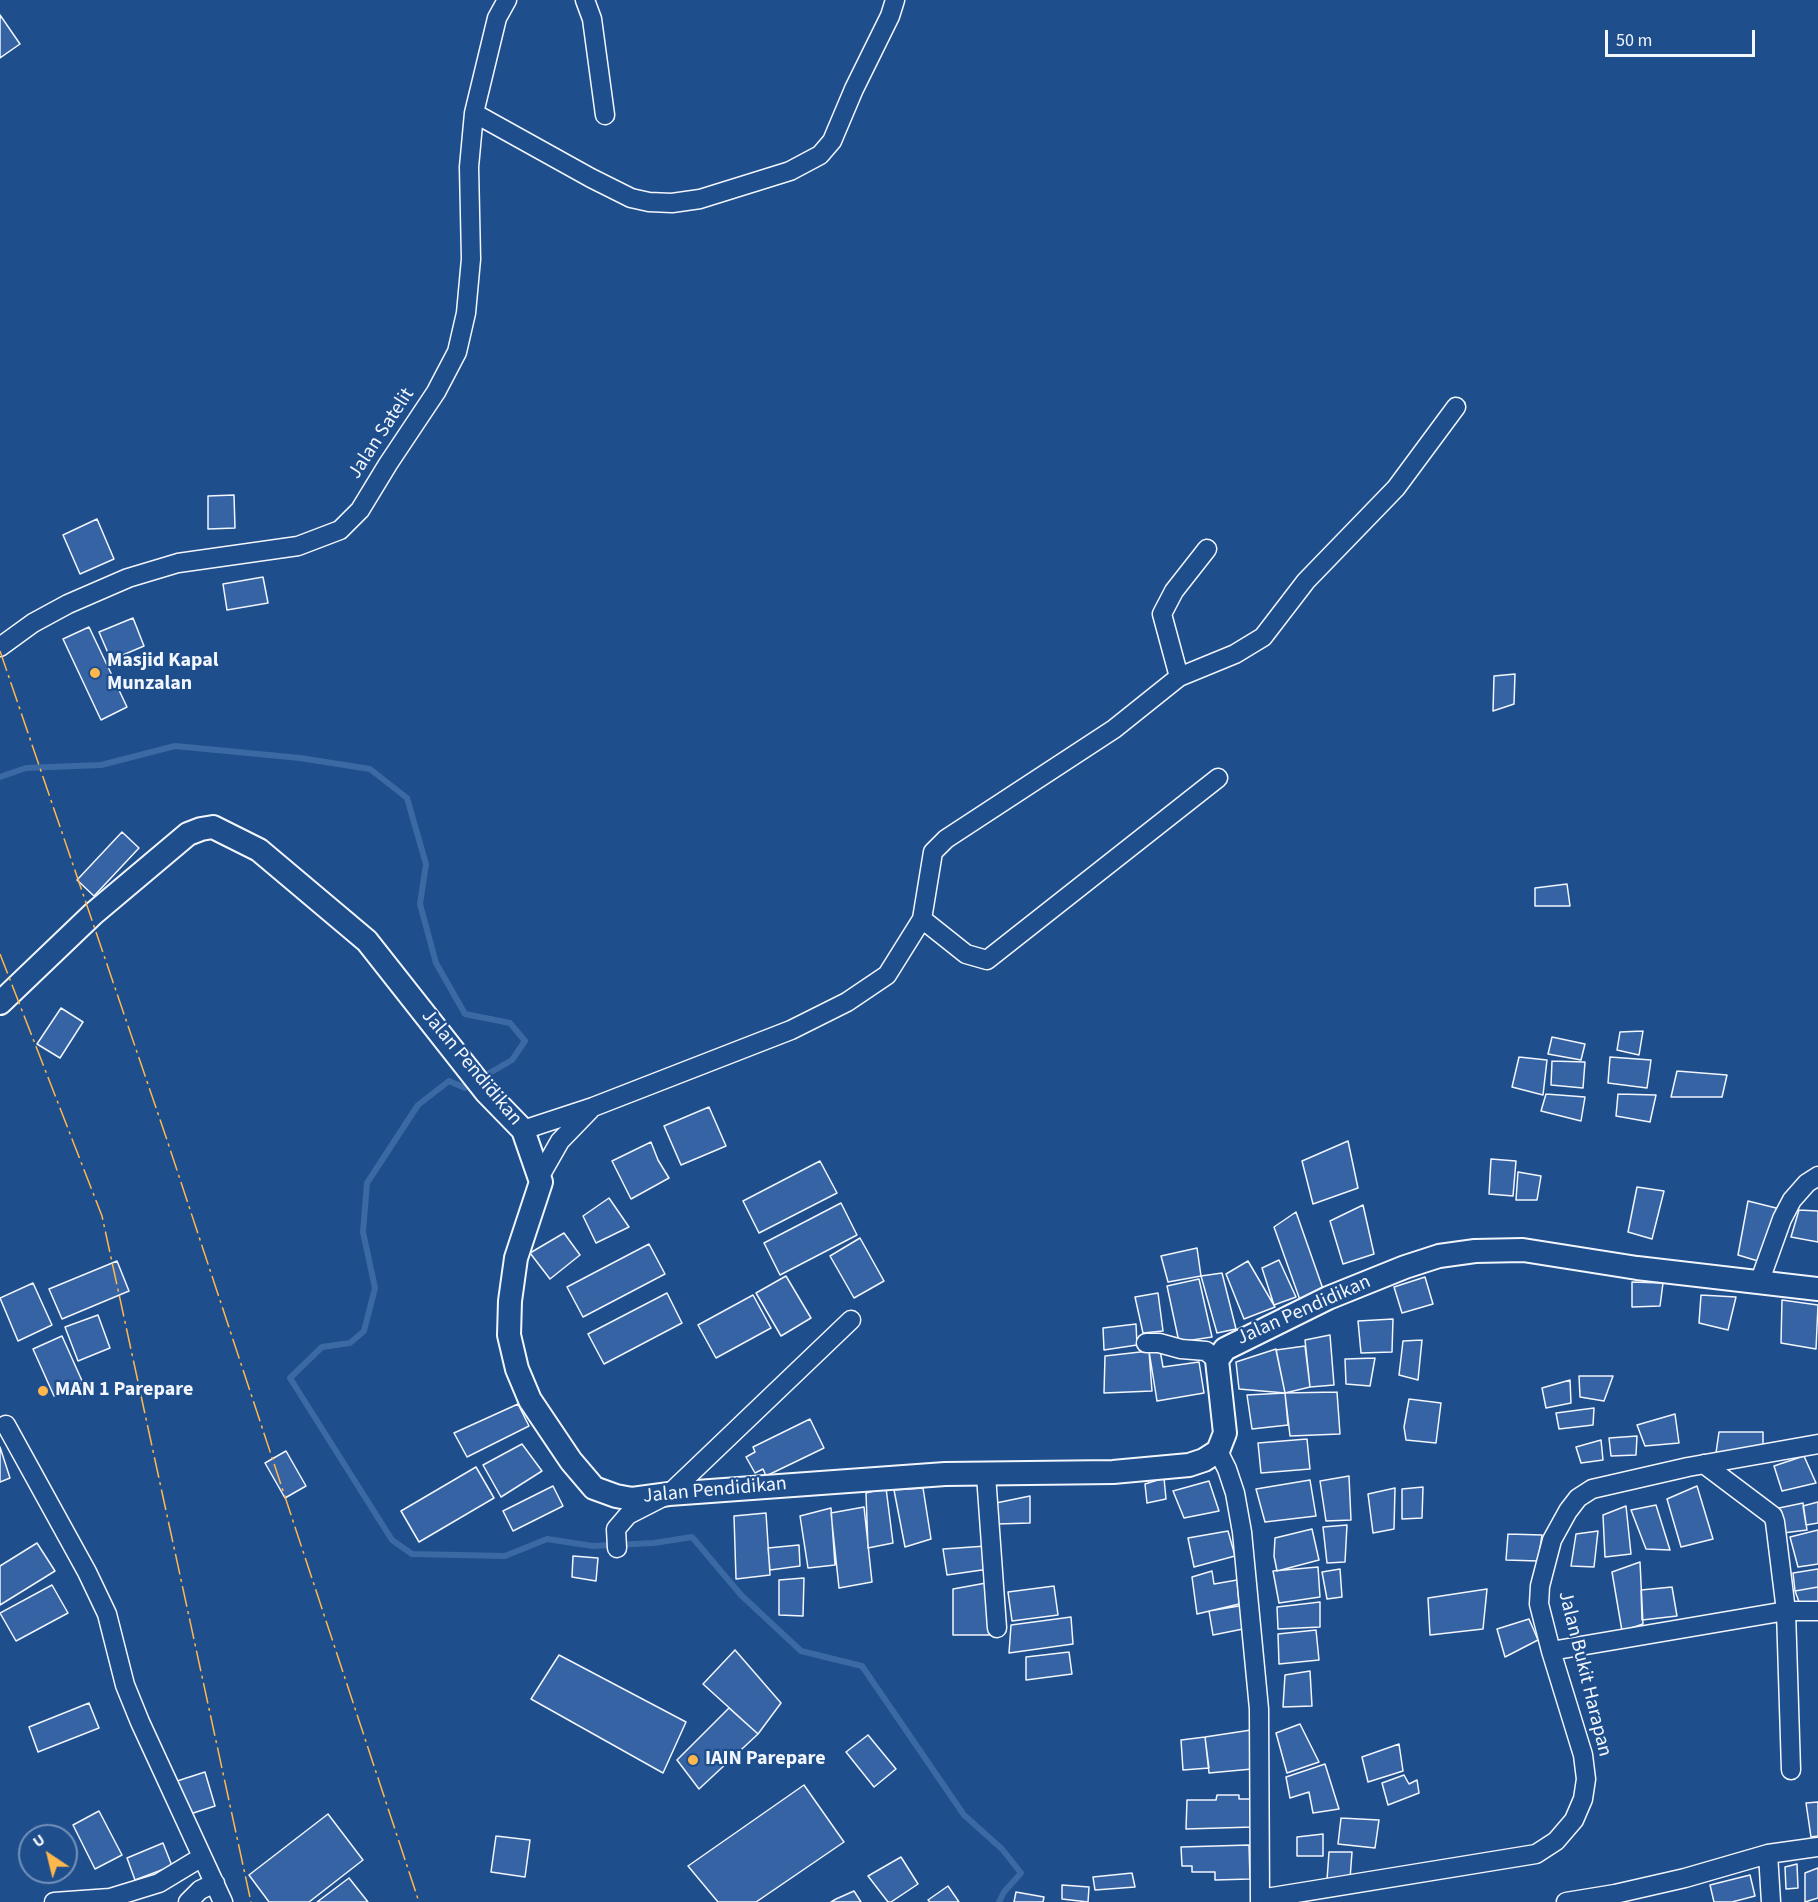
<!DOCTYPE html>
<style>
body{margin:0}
#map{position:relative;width:1818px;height:1902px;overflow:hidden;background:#1f4e8c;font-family:"Source Sans 3",sans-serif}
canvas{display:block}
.north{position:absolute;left:18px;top:1824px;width:60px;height:60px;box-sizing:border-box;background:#1f4e8c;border:2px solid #7391ba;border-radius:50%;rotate:325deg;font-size:16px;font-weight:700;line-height:24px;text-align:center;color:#f2f6ff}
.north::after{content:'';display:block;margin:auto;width:21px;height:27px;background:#ffb74d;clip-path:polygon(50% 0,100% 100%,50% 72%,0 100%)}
.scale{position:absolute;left:1605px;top:30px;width:150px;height:27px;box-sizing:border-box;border:3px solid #f2f6ff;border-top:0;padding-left:8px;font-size:18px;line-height:21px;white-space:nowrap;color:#f2f6ff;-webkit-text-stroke:4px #1f4e8c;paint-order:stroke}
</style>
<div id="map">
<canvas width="1818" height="1902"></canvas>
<div class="north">U</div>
<div class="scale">50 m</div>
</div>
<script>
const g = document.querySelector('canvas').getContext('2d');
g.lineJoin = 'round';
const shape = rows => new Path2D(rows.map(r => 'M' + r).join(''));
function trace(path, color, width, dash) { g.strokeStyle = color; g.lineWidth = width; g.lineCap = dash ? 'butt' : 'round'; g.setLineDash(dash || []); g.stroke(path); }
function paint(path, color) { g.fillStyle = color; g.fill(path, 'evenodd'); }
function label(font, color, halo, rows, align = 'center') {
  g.font = font + ' "Source Sans 3",sans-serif'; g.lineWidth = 4.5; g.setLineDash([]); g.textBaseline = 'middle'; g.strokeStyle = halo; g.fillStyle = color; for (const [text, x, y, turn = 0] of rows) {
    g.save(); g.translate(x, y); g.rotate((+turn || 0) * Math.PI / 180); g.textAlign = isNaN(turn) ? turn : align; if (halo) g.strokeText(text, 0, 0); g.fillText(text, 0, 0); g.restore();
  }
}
trace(shape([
 [0,777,26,768,101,765,175,746,300,758,370,769,407,798,426,864,420,904,436,963,465,1014,510,1023,525,1041,512,1060,481,1078],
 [472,1084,465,1088,449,1081,418,1105,367,1183,363,1232,375,1288,364,1331,350,1343,322,1347,290,1378,392,1540,412,1554,505,1556,547,1539,593,1546,654,1543,692,1537,741,1595,801,1651,862,1666,964,1815,1002,1849,1021,1873,1004,1892,999,1902]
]), '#3b69a3', 6);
const building = shape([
 [0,15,20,44,0,58,0,15],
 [234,495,235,528,208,529,208,496,234,495],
 [97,519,114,559,80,574,63,535,97,519],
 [263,577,268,603,227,610,223,584,263,577],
 [133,618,144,646,111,660,99,632,133,618],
 [89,627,127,707,101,720,63,639,89,627],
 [1515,674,1514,704,1493,711,1494,676,1515,674],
 [122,832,139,848,94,896,77,880,122,832],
 [1567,884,1570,906,1535,906,1535,888,1567,884],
 [61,1008,83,1022,60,1058,37,1044,61,1008],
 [1643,1031,1639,1055,1617,1050,1620,1032,1643,1031],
 [1552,1037,1585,1044,1581,1060,1548,1054,1552,1037],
 [1519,1057,1547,1060,1543,1095,1512,1087,1519,1057],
 [1610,1057,1651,1060,1647,1088,1608,1083,1610,1057],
 [1552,1061,1585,1062,1583,1088,1551,1085,1552,1061],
 [1677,1071,1727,1075,1722,1097,1671,1097,1677,1071],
 [1546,1094,1585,1097,1581,1121,1541,1111,1546,1094],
 [1618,1094,1656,1095,1650,1122,1616,1116,1618,1094],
 [709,1107,726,1146,681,1165,664,1126,709,1107],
 [1348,1141,1358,1188,1313,1204,1302,1161,1348,1141],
 [651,1142,658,1160,669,1178,631,1199,612,1161,651,1142],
 [1491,1159,1516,1161,1513,1196,1489,1194,1491,1159],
 [820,1161,837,1193,759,1233,743,1201,820,1161],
 [1518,1172,1541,1176,1537,1200,1516,1200,1518,1172],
 [1637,1187,1664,1191,1652,1239,1628,1232,1637,1187],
 [609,1198,629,1227,596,1243,583,1216,609,1198],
 [1748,1201,1780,1209,1758,1261,1738,1255,1748,1201],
 [841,1203,857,1235,780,1275,764,1243,841,1203],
 [1363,1205,1374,1254,1343,1264,1330,1221,1363,1205],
 [1799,1210,1818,1211,1818,1242,1791,1237,1799,1210],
 [1296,1212,1323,1289,1300,1300,1274,1227,1296,1212],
 [564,1233,580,1255,550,1279,530,1253,564,1233],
 [860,1238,884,1281,854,1298,830,1256,860,1238],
 [649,1244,665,1274,583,1317,567,1287,649,1244],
 [1197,1248,1201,1276,1168,1282,1161,1256,1197,1248],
 [1279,1260,1296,1297,1274,1305,1262,1268,1279,1260],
 [117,1261,129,1291,62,1319,49,1289,117,1261],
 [1248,1261,1275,1307,1244,1319,1226,1274,1248,1261],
 [1222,1273,1236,1329,1217,1333,1201,1276,1222,1273],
 [786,1276,811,1318,781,1336,756,1293,786,1276],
 [1425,1277,1433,1304,1402,1313,1394,1287,1425,1277],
 [1199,1279,1212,1337,1179,1342,1167,1286,1199,1279],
 [1632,1282,1663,1283,1660,1306,1632,1307,1632,1282],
 [33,1283,52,1325,18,1341,0,1298,33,1283],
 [667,1293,682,1323,604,1364,588,1334,667,1293],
 [1158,1293,1163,1331,1143,1333,1135,1297,1158,1293],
 [753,1295,771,1328,716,1358,698,1325,753,1295],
 [1701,1295,1736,1297,1728,1330,1699,1323,1701,1295],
 [1782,1300,1818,1305,1816,1349,1781,1343,1782,1300],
 [98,1315,110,1348,78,1361,65,1327,98,1315],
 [1393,1319,1392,1352,1361,1353,1358,1321,1393,1319],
 [1136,1324,1137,1345,1104,1350,1103,1328,1136,1324],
 [1330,1335,1334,1385,1310,1387,1305,1340,1330,1335],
 [62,1336,83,1383,54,1396,33,1349,62,1336],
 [1422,1340,1418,1380,1399,1375,1403,1341,1422,1340],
 [1305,1346,1310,1387,1285,1393,1276,1350,1305,1346],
 [1276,1349,1285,1393,1239,1389,1236,1362,1276,1349],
 [1160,1350,1163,1367,1199,1362,1204,1393,1157,1401,1149,1351,1160,1350],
 [1149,1351,1152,1391,1104,1393,1105,1356,1149,1351],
 [1375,1358,1370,1386,1346,1384,1345,1359,1375,1358],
 [1579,1376,1613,1376,1604,1401,1580,1397,1579,1376],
 [1570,1380,1571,1403,1546,1408,1542,1388,1570,1380],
 [1337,1392,1340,1434,1290,1436,1285,1393,1337,1392],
 [1285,1393,1288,1425,1252,1429,1247,1395,1285,1393],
 [1409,1399,1441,1403,1436,1443,1406,1440,1404,1427,1409,1399],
 [518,1404,529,1426,467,1457,454,1433,518,1404],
 [1594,1408,1593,1425,1559,1429,1556,1413,1594,1408],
 [1675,1414,1679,1443,1645,1446,1637,1425,1675,1414],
 [810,1419,824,1448,766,1476,763,1469,755,1473,746,1457,755,1452,753,1447,810,1419],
 [1719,1432,1763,1432,1763,1448,1716,1453,1719,1432],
 [1637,1436,1636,1455,1611,1456,1609,1438,1637,1436],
 [1307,1439,1310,1469,1261,1473,1258,1443,1307,1439],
 [1601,1440,1603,1460,1581,1463,1576,1447,1601,1440],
 [522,1444,542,1471,501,1497,483,1465,522,1444],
 [0,1447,10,1478,0,1482,0,1447],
 [286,1451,306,1486,285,1498,265,1463,286,1451],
 [1804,1456,1816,1483,1782,1491,1774,1466,1804,1456],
 [476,1467,494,1498,419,1542,401,1511,476,1467],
 [1349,1476,1351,1520,1326,1521,1320,1481,1349,1476],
 [1164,1478,1166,1499,1147,1503,1145,1484,1164,1478],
 [1310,1480,1316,1516,1265,1522,1256,1489,1310,1480],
 [1209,1481,1219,1511,1184,1518,1173,1491,1209,1481],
 [553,1486,563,1506,513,1531,503,1511,553,1486],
 [1697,1486,1713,1539,1681,1547,1667,1499,1697,1486],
 [1423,1487,1422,1518,1402,1519,1402,1489,1423,1487],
 [886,1488,893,1543,868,1548,866,1493,886,1488],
 [923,1488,931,1539,905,1547,894,1490,923,1488],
 [1395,1488,1394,1529,1373,1533,1368,1494,1395,1488],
 [1030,1496,1030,1523,997,1524,996,1503,1030,1496],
 [1818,1502,1818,1523,1806,1525,1803,1506,1818,1502],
 [1803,1503,1807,1530,1783,1533,1779,1508,1803,1503],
 [1656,1505,1670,1550,1646,1549,1631,1510,1656,1505],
 [1626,1506,1631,1554,1605,1557,1603,1515,1626,1506],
 [864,1507,872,1582,839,1588,831,1513,864,1507],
 [831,1508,835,1565,808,1568,800,1516,831,1508],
 [766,1513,770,1575,736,1579,734,1516,766,1513],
 [1347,1525,1345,1562,1327,1563,1323,1527,1347,1525],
 [1312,1529,1319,1560,1277,1571,1274,1556,1275,1538,1312,1529],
 [1818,1530,1818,1564,1798,1567,1790,1537,1818,1530],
 [1228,1531,1235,1556,1194,1567,1188,1538,1228,1531],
 [1598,1531,1594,1567,1571,1566,1576,1534,1598,1531],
 [1508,1534,1542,1535,1538,1561,1506,1560,1508,1534],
 [37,1543,55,1571,0,1605,0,1566,37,1543],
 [799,1545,800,1566,770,1570,768,1548,799,1545],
 [986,1546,989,1569,947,1575,943,1549,986,1546],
 [573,1556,598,1558,596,1581,572,1577,573,1556],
 [1640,1562,1643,1624,1622,1631,1612,1572,1640,1562],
 [1318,1567,1320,1597,1279,1603,1273,1571,1318,1567],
 [1340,1569,1342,1597,1327,1599,1322,1572,1340,1569],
 [1818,1569,1818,1587,1795,1591,1793,1573,1818,1569],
 [1212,1571,1214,1584,1237,1580,1239,1604,1197,1614,1192,1577,1212,1571],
 [804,1578,803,1616,779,1615,779,1580,804,1578],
 [986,1583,990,1635,953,1635,953,1589,986,1583],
 [52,1585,68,1613,16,1641,0,1613,52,1585],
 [1054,1586,1058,1615,1012,1621,1008,1592,1054,1586],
 [1672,1587,1677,1616,1642,1620,1641,1590,1672,1587],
 [1818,1587,1818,1605,1801,1607,1795,1591,1818,1587],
 [1487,1589,1483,1629,1430,1635,1428,1598,1487,1589],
 [1320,1602,1320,1627,1278,1629,1277,1607,1320,1602],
 [1245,1605,1243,1629,1213,1635,1209,1611,1245,1605],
 [1071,1617,1073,1644,1009,1653,1011,1625,1071,1617],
 [1529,1619,1538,1640,1505,1657,1497,1629,1529,1619],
 [1316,1630,1319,1660,1279,1664,1278,1634,1316,1630],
 [735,1650,781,1703,758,1734,703,1684,735,1650],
 [1069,1652,1072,1674,1026,1680,1026,1657,1069,1652],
 [559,1655,686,1722,663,1773,531,1699,559,1655],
 [1310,1671,1312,1706,1283,1707,1285,1675,1310,1671],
 [89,1703,99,1728,38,1752,29,1727,89,1703],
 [729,1708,758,1734,699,1789,677,1760,729,1708],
 [1300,1724,1319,1762,1287,1773,1276,1733,1300,1724],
 [1251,1730,1252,1769,1209,1773,1205,1737,1251,1730],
 [868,1735,896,1769,874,1787,846,1752,868,1735],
 [1205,1737,1209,1768,1183,1770,1181,1740,1205,1737],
 [1399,1744,1403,1771,1368,1782,1362,1757,1399,1744],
 [1325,1764,1339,1809,1313,1813,1309,1792,1290,1798,1286,1777,1325,1764],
 [205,1772,215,1806,184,1816,174,1782,205,1772],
 [1404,1775,1409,1784,1417,1780,1419,1793,1388,1805,1382,1783,1404,1775],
 [804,1785,844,1842,756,1902,718,1902,688,1866,804,1785],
 [1217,1795,1239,1795,1239,1799,1255,1799,1253,1827,1186,1829,1187,1800,1216,1800,1217,1795],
 [1818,1802,1818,1836,1811,1837,1806,1803,1818,1802],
 [99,1811,122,1855,95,1869,73,1825,99,1811],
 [328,1814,363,1860,309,1902,269,1902,249,1875,328,1814],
 [1341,1818,1379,1820,1375,1848,1338,1844,1341,1818],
 [1323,1834,1323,1856,1297,1856,1297,1837,1323,1834],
 [496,1836,530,1840,525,1877,491,1872,496,1836],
 [163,1843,172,1866,135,1880,127,1858,163,1843],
 [1249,1845,1250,1879,1215,1880,1215,1872,1192,1872,1192,1866,1182,1866,1181,1847,1249,1845],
 [1329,1852,1352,1852,1350,1879,1327,1880,1329,1852],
 [901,1857,918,1884,891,1902,888,1902,868,1876,901,1857],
 [1797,1864,1798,1888,1786,1889,1785,1867,1797,1864],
 [1818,1868,1818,1898,1805,1902,1805,1873,1818,1868],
 [1132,1873,1135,1887,1095,1890,1093,1877,1132,1873],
 [1750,1875,1755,1896,1732,1902,1714,1902,1710,1885,1750,1875],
 [349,1878,368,1902,317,1902,349,1878],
 [1062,1885,1089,1887,1088,1902,1062,1899,1062,1885],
 [948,1886,959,1902,930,1902,928,1900,948,1886],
 [854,1891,861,1902,831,1902,836,1899,854,1891],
 [1016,1892,1044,1897,1043,1902,1014,1902,1016,1892]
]);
paint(building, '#3563a3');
trace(building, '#f2f6ff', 1.5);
const minor = shape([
 [585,0,592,19,605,115],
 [474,113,591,178,631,198,649,202,672,203,700,199,790,171,820,155,832,141,854,89,890,16,895,0],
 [0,647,33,623,68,604,128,578,178,563,298,546,340,530,360,510,388,464,436,392,457,352,466,313,471,259,469,167,474,113,497,18,507,0],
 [1179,677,1162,614,1174,591,1207,549],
 [922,919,966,954,987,960,1218,778],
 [523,1130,593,1107,791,1030,847,1002,887,975,922,919,933,852,946,839,1114,729,1179,677,1235,654,1263,637,1306,581,1396,488,1456,407],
 [540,1176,560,1141,590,1110],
 [1759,1283,1782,1219,1792,1200,1807,1183,1818,1176],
 [1146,1343,1159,1343,1181,1349,1206,1351,1217,1360],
 [6,1425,87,1572,107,1614,125,1685,140,1722,223,1902],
 [1218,1451,1227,1469,1235,1493,1242,1532,1259,1709,1260,1902],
 [1704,1464,1773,1516,1775,1522,1786,1611,1791,1770],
 [986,1475,997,1628],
 [617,1548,616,1529,628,1515,669,1494,851,1320],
 [1551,1651,1786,1611,1818,1611],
 [1768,1854,1771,1902],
 [1260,1899,1536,1854,1556,1841,1574,1820,1583,1799,1586,1779,1583,1755,1551,1651,1539,1604,1540,1586,1552,1540,1568,1511,1578,1498,1592,1489,1688,1467,1818,1444],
 [54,1902,110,1898,159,1883,202,1857],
 [188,1902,200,1890,215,1883],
 [1566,1902,1615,1894,1685,1878,1768,1854,1818,1847]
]);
const tertiary = shape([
 [0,1003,93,914,188,834,201,829,213,827,259,850,367,941,486,1092,523,1130,541,1182,516,1258,510,1301,509,1335,517,1369,530,1400,571,1461,594,1488,616,1496,632,1499,669,1494,945,1474,1113,1472,1189,1465,1204,1460,1218,1451,1225,1433,1217,1360,1225,1349,1328,1298,1405,1267,1439,1256,1475,1251,1523,1250,1637,1268,1818,1289]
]);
trace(minor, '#f2f6ff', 21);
trace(tertiary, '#f2f6ff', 26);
trace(minor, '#1f4e8c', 18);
trace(tertiary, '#1f4e8c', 22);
trace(shape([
 [0,651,167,1140,419,1902],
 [0,954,102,1216,251,1902]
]), '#ffb74d', 1.5, [21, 4.5, 3, 4.5]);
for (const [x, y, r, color] of [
 [95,673,6,"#ffb74d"],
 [43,1391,6,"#ffb74d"],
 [693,1760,6,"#ffb74d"]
]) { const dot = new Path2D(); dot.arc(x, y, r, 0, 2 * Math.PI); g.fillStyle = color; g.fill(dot); trace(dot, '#1f4e8c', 2); }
label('20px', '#f2f6ff', '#1f4e8c', [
 ["Jalan Satelit",382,434,-57],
 ["Jalan Pendidikan",471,1068,50],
 ["Jalan Pendidikan",1304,1311,-24],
 ["Jalan Pendidikan",715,1491,-5],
 ["Jalan Bukit Harapan",1584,1674,76]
]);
label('bold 20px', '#f2f6ff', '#1f4e8c', [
 ["Masjid Kapal",107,662],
 ["Munzalan",107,685],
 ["MAN 1 Parepare",55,1391],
 ["IAIN Parepare",705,1760]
], 'left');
</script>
